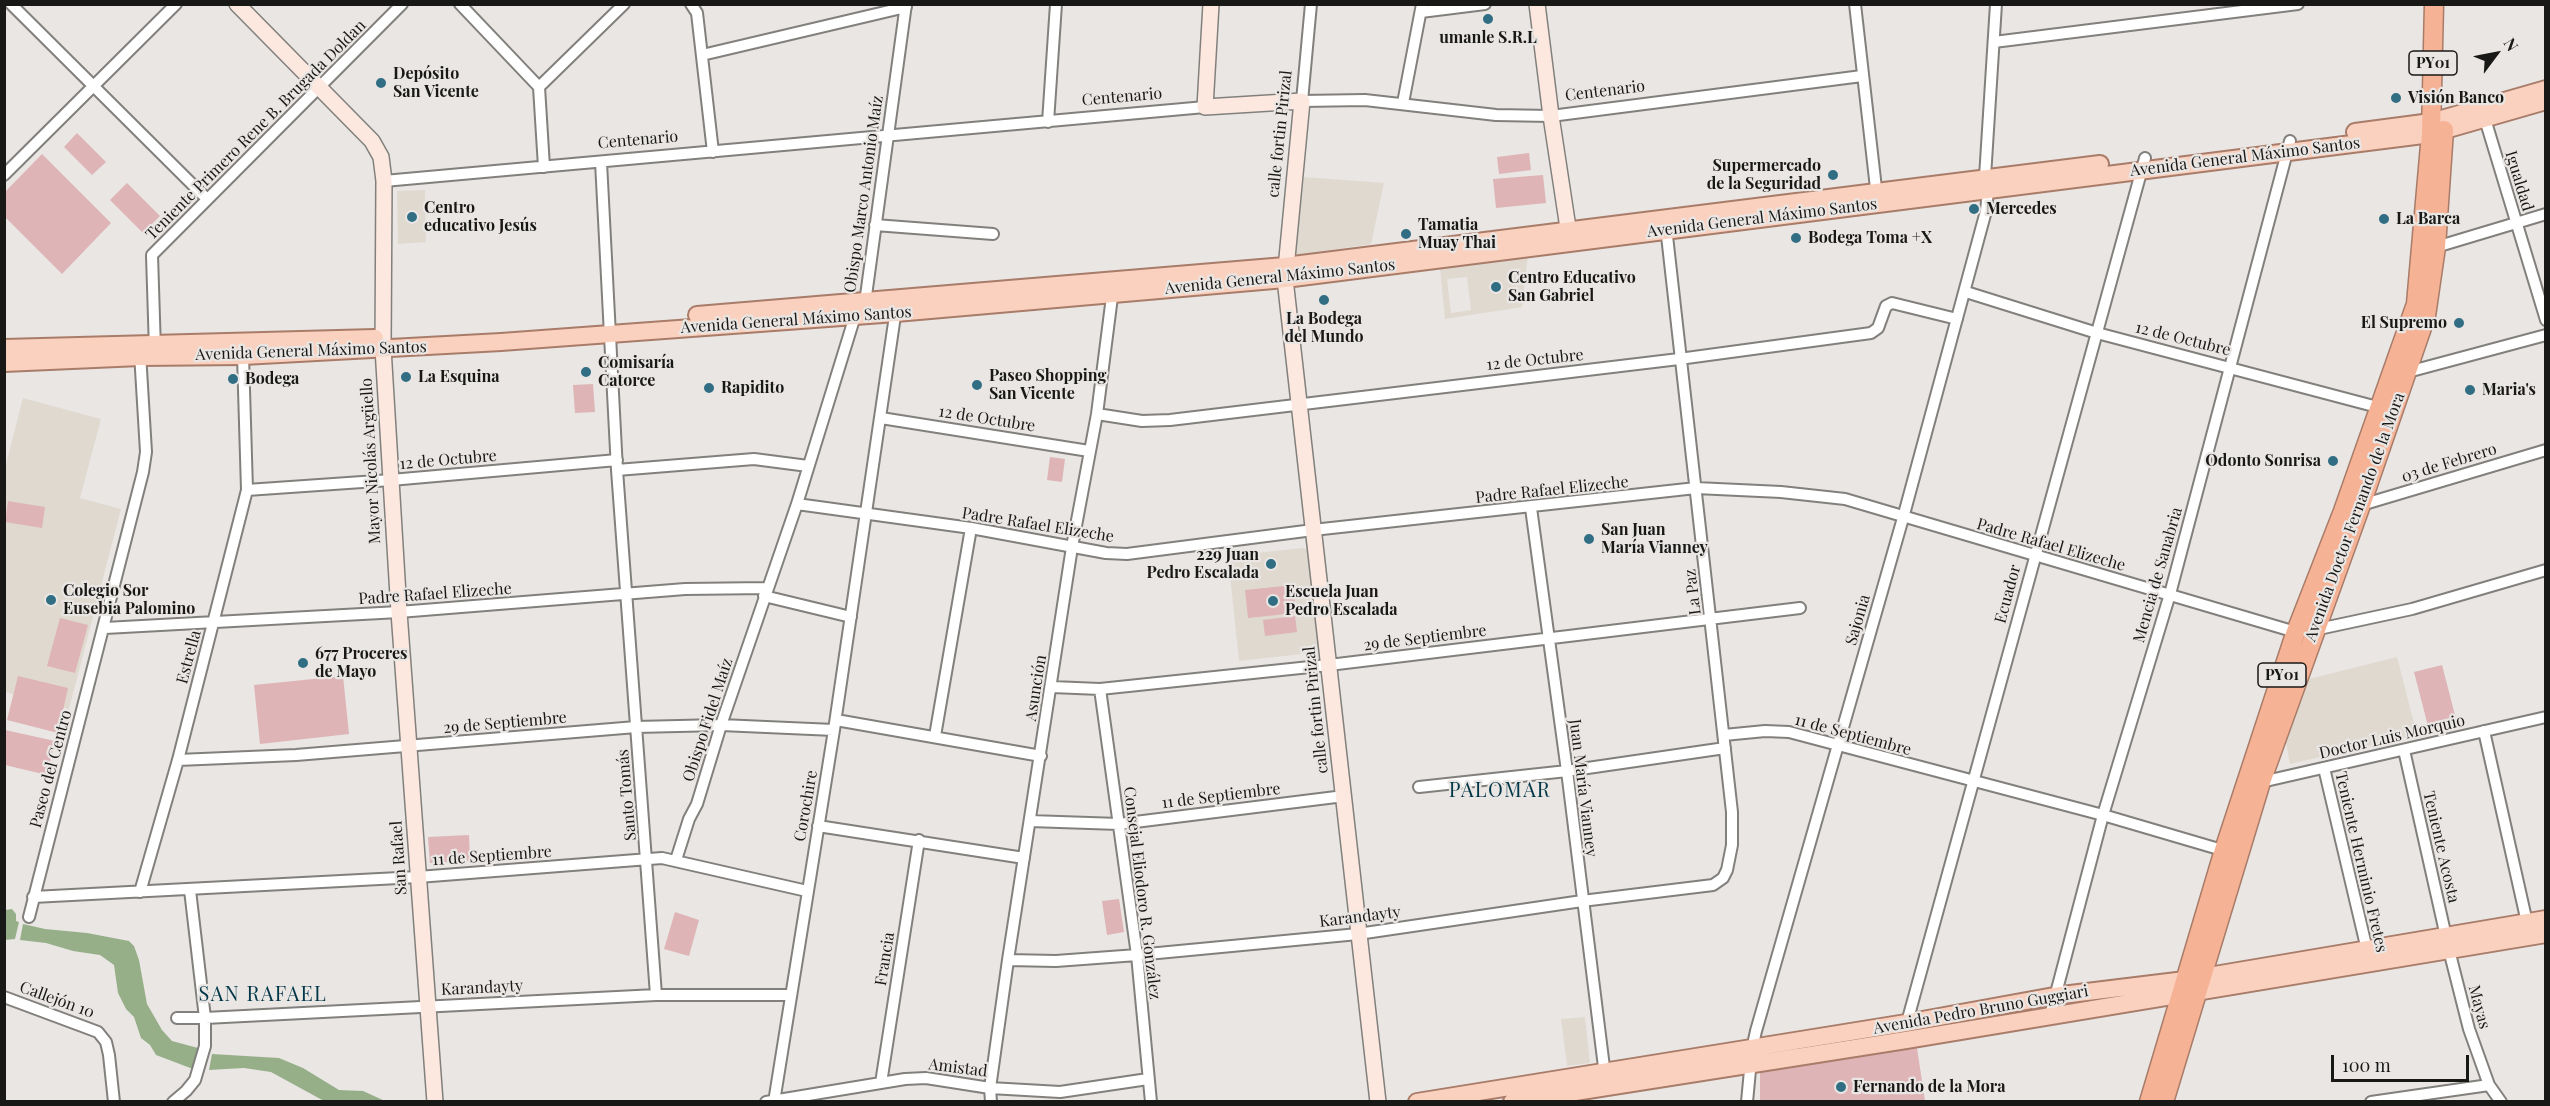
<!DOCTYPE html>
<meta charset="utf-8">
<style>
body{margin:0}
#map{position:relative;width:2550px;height:1106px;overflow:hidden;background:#e9e6e4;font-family:"Playfair Display",serif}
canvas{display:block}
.frame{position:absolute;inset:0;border:6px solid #181817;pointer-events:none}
.north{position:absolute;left:2466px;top:24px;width:60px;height:60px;-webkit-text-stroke:4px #e9e6e4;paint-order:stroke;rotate:58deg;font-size:16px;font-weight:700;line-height:24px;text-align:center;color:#181817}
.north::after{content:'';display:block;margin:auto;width:21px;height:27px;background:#181817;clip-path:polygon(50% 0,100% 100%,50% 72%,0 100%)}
.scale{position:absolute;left:2331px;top:1055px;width:138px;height:27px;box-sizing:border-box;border:3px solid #181817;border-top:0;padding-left:8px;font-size:18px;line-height:21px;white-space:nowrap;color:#181817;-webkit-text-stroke:4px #e9e6e4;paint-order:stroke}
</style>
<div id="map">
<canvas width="2550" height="1106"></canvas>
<div class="frame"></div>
<div class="north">N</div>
<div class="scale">100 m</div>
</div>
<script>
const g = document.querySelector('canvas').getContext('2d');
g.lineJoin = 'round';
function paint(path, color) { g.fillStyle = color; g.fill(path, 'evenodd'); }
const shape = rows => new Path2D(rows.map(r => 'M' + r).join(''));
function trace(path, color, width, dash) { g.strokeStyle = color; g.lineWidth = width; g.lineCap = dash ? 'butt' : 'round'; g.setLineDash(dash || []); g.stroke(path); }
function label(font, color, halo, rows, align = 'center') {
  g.font = font + ' "Playfair Display",serif'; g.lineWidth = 4.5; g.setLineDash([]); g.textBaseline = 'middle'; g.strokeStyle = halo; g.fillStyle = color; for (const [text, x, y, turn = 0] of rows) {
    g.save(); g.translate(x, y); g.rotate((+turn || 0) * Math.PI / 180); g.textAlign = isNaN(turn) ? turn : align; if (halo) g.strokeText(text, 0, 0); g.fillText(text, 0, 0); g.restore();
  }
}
paint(shape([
 [1304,177,1384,183,1371,244,1298,255,1295,252],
 [425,190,426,242,398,244,397,191],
 [1528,255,1522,307,1445,319,1440,268],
 [1467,277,1471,310,1451,313,1447,279],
 [23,398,101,419,80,498,121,509,69,709,5,692,5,468],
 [1303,548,1307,550,1318,646,1311,653,1239,661,1228,556],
 [2397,657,2417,735,2290,764,2286,743,2309,679],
 [1585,1017,1590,1063,1567,1066,1561,1019]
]), '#e0d9d0');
paint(shape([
 [77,133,106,162,92,175,64,147],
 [1529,153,1531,170,1499,174,1497,157],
 [42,154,111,223,62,274,5,217,5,192],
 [1543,175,1546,203,1496,208,1493,179],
 [127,183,160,216,143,233,110,200],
 [593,384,595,412,575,413,573,385],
 [1050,457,1065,459,1062,482,1047,480],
 [8,501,45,507,42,528,5,522],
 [1293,585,1296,613,1248,618,1245,590],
 [1295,616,1297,632,1265,636,1263,620],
 [60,618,88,625,75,673,47,666],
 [2442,665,2456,719,2428,726,2414,672],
 [18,676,68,688,58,733,7,720],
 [343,676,349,734,260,744,254,685],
 [5,730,55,741,47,775,5,765],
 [469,835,470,861,430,863,428,837],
 [1119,899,1124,932,1107,935,1102,901],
 [675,912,699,920,689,956,664,949],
 [2043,1006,2043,1009,1919,1030,1918,1028],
 [1917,1048,1925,1101,1760,1101,1760,1072]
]), '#deb4b6');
paint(shape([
 [12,909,16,914,16,921,19,922,15,939,5,940,5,910],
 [23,924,45,929,87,933,129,941,134,946,139,960,147,1004,162,1030,172,1041,198,1048,193,1069,156,1055,150,1045,141,1038,134,1017,126,1009,118,993,114,965,100,955,73,951,46,943,20,940],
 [212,1054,279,1058,303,1068,339,1090,363,1091,385,1101,324,1101,271,1072,244,1068,209,1070]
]), '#96af89');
const street = shape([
 [11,4,207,199],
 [460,4,539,87,544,167],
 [691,4,697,13,713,152],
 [1311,4,1302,101,1365,100,1496,115,1551,116,1862,76],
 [1855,4,1877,197],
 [1421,12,1485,4],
 [1994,42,2298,4],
 [702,55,906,7],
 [539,87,624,4],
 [1403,103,1422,4],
 [2485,119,2546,320],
 [1048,122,1056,4],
 [601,162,617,470,656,995],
 [4,175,176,4],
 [384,181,1205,107],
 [875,225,993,234],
 [2436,247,2546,214],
 [1966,292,2097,333,2385,409],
 [155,350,152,255,402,4],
 [2404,373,2546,335],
 [1097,414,1142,421,1170,420,1679,359,1871,333,1878,328,1886,306,1892,303,1957,319],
 [881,418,1089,451],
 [617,470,754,459,808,466],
 [247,490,391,480,617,460],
 [797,504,971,528,1106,553,1127,554,1313,530,1696,488,1781,492,1845,499,2299,633],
 [2358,506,2546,450],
 [1531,508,1567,771,1605,1075],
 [764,596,851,617],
 [105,628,399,612,685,589,767,588],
 [2314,630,2412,609,2546,570],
 [1052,687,1100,689,1329,665,1800,608],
 [1100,689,1137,955,1151,1102],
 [836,720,1041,756],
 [2484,731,2528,927],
 [1724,735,1765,731,1789,732,2103,815,2229,852],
 [935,736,971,528],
 [2404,750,2449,950,2469,1029,2489,1085,2501,1102],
 [178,760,296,755,636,727,721,725,834,730],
 [2324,768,2368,954],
 [2257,783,2546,717],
 [1419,787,1567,771,1725,748],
 [1030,821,1119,824,1344,796],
 [818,826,1024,858],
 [676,860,689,819,697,804,721,725,797,504,855,316,865,303,906,4],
 [140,892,178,760,247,490,243,356],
 [33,897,418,877,662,858,807,891],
 [29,917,143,472,146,452,140,353],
 [1008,960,1056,961,1137,955,1358,934,1582,901,1713,885,1723,878,1727,870,1732,845,1732,812,1666,227],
 [4,997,98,1032,106,1042,109,1055,114,1102],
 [2050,1016,2103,815,2170,594,2290,141],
 [177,1018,205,1018,656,995,790,995],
 [1906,1026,2145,158],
 [881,1083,919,840],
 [173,1102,186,1091,195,1080,205,1046,205,1018,190,890],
 [766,1102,905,1079,926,1078,990,1088,1060,1092,1148,1079],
 [774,1102,834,730,896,309],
 [991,1102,990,1088,1008,960,1072,547,1097,414,1113,289],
 [1747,1102,1752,1049,1756,1031,1903,518,1986,211,1988,190,1985,177,1996,4],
 [2371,1102,2489,1085]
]);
const secondary = shape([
 [237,4,372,141,381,157,384,181,383,348,399,612,435,1102],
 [1211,4,1205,107,1302,101,1285,279,1378,1102],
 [1537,4,1551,116,1570,241]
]);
const primary = shape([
 [2355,132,2431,122,2546,89],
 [697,315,1285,266,2100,164],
 [4,348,375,338],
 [4,363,140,357,243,356,501,342,896,313,1285,279,2431,134,2546,101],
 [1417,1102,1906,1023,2054,996,2185,980,2546,919],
 [1512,1102,1906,1040,2546,934]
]);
const highway = shape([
 [2149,1102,2224,850,2295,634,2343,511,2416,304,2431,134,2434,4],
 [2164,1102,2261,782,2361,505,2426,316,2436,247,2444,130]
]);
trace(street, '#82807d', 14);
trace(secondary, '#82807d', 18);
trace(primary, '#a87c69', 20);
trace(highway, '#a87c69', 21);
trace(street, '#fff', 10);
trace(secondary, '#fce8df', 15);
trace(primary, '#fad1bf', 16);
trace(highway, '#f6b295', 18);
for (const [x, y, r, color] of [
 [1488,19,6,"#316e84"],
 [381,83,6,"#316e84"],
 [2396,98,6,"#316e84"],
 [1833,175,6,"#316e84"],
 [1974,209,6,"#316e84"],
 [412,217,6,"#316e84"],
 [2384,219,6,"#316e84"],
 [1406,234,6,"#316e84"],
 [1796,238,6,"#316e84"],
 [1496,287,6,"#316e84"],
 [1324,300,6,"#316e84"],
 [2459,323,6,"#316e84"],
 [586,372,6,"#316e84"],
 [406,377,6,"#316e84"],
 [233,379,6,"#316e84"],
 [977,385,6,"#316e84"],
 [709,388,6,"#316e84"],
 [2470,390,6,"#316e84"],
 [2333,461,6,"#316e84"],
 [1589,539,6,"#316e84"],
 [1271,564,6,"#316e84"],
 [51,600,6,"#316e84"],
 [1273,601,6,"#316e84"],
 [303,663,6,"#316e84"],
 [1841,1087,6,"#316e84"]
]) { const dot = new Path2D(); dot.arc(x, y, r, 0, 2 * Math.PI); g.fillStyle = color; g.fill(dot); trace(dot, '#e9e6e4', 2); }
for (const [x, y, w] of [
 [2433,63,48],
 [2282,675,48]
]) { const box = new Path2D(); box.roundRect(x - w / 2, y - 12, w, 24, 4.5); g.fillStyle = '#e9e6e4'; g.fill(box); trace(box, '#181817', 1.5); }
label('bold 15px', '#181817', null, [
 ["PY01",2433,63],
 ["PY01",2282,675]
]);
label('bold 16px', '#181817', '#e9e6e4', [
 ["umanle S.R.L",1488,38,"center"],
 ["Depósito",393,74],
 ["San Vicente",393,92],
 ["Visión Banco",2408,98],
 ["Supermercado",1821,166,"right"],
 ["de la Seguridad",1821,184,"right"],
 ["Centro",424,208],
 ["educativo Jesús",424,226],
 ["Mercedes",1986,209],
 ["La Barca",2396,219],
 ["Tamatia",1418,225],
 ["Muay Thai",1418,243],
 ["Bodega Toma +X",1808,238],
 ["Centro Educativo",1508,278],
 ["San Gabriel",1508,296],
 ["La Bodega",1324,319,"center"],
 ["del Mundo",1324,337,"center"],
 ["El Supremo",2447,323,"right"],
 ["Comisaría",598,363],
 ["Catorce",598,381],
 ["Paseo Shopping",989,376],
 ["San Vicente",989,394],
 ["La Esquina",418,377],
 ["Bodega",245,379],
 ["Rapidito",721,388],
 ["Maria's",2482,390],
 ["Odonto Sonrisa",2321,461,"right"],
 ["San Juan",1601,530],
 ["María Vianney",1601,548],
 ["229 Juan",1259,555,"right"],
 ["Pedro Escalada",1259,573,"right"],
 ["Colegio Sor",63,591],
 ["Eusebia Palomino",63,609],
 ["Escuela Juan",1285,592],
 ["Pedro Escalada",1285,610],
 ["677 Proceres",315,654],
 ["de Mayo",315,672],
 ["Fernando de la Mora",1853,1087]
], 'left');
label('16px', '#181817', '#e9e6e4', [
 ["Centenario",1605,91,-7],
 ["Centenario",1122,97,-5],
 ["Teniente Primero Rene B. Brugada Doldan",256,130,-45],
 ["calle fortin Pirizal",1280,134,-84],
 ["Centenario",638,140,-5],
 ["Avenida General Máximo Santos",2245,157,-7],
 ["Igualdad",2519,181,73],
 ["Obispo Marco Antonio Maíz",864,194,-82],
 ["Avenida General Máximo Santos",1762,218,-7],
 ["Avenida General Máximo Santos",1280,277,-6],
 ["Avenida General Máximo Santos",796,320,-4],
 ["12 de Octubre",2183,339,14],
 ["Avenida General Máximo Santos",311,351,-2],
 ["12 de Octubre",1535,360,-6],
 ["12 de Octubre",987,419,9],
 ["12 de Octubre",448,460,-5],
 ["Mayor Nicolás Argüello",371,461,-93],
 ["03 de Febrero",2449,463,-17],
 ["Padre Rafael Elizeche",1552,490,-6],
 ["Avenida Doctor Fernando de la Mora",2355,517,-70],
 ["Padre Rafael Elizeche",1038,525,9],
 ["Padre Rafael Elizeche",2051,545,16],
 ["Mencia de Sanabria",2158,575,-74],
 ["La Paz",1693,592,-97],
 ["Padre Rafael Elizeche",435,594,-4],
 ["Ecuador",2008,594,-75],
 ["Sajonia",1858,620,-74],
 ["29 de Septiembre",1425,638,-7],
 ["Estrella",189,657,-75],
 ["Asunción",1036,688,-81],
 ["calle fortin Pirizal",1316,710,-96],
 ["Obispo Fidel Maíz",708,720,-72],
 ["29 de Septiembre",505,723,-5],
 ["11 de Septiembre",1853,735,15],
 ["Doctor Luis Morquio",2392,737,-13],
 ["Paseo del Centro",51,769,-75],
 ["Juan María Vianney",1583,788,83],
 ["Santo Tomás",627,795,-95],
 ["11 de Septiembre",1221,796,-7],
 ["Corochire",806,806,-80],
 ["Teniente Acosta",2441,847,77],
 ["11 de Septiembre",492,856,-4],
 ["San Rafael",399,858,-94],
 ["Teniente Herminio Fretes",2361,862,77],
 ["Consejal Eliodoro R. González",1142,893,83],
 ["Karandayty",1360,917,-7],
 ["Francia",885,959,-81],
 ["Karandayty",482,988,-3],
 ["Callejón 10",57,1000,20],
 ["Mayas",2479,1007,75],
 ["Avenida Pedro Bruno Guggiari",1981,1010,-10],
 ["Amistad",958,1068,7]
]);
g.letterSpacing = '1.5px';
label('20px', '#003647', '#e9e6e4', [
 ["PALOMAR",1500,791],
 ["SAN RAFAEL",263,995]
]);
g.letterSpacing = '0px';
</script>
